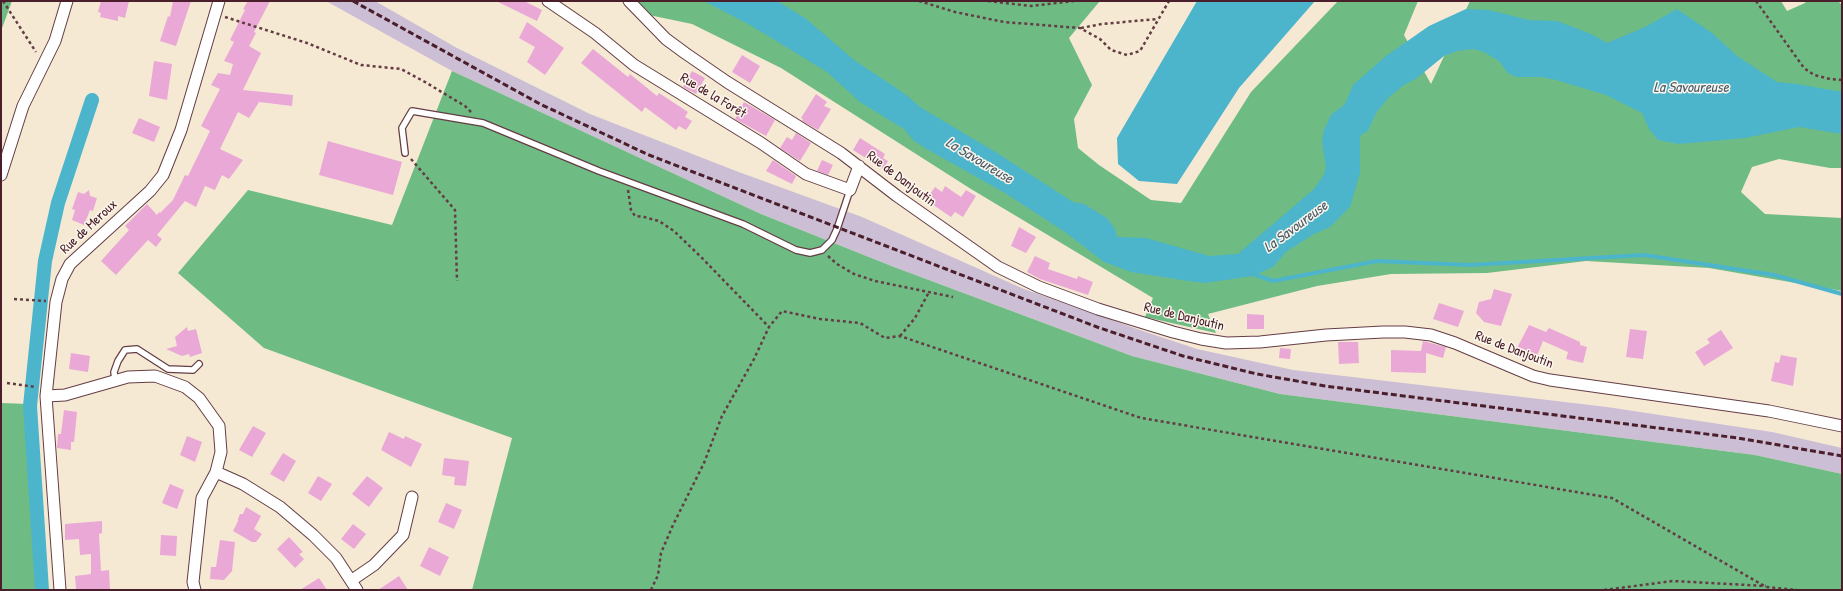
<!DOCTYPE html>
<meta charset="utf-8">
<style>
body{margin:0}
#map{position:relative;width:1843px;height:591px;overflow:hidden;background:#f6e9d4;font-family:"Patrick Hand",sans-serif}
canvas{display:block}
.frame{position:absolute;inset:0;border:2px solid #4a1f2b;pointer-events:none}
</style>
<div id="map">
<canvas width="1843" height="591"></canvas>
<div class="frame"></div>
</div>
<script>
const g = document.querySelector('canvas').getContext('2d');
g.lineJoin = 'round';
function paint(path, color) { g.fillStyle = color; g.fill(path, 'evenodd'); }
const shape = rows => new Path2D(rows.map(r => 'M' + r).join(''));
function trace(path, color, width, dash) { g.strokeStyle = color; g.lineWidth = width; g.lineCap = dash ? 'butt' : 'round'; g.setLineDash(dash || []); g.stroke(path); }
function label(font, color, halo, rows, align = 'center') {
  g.font = font + ' "Patrick Hand",sans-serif'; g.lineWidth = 3; g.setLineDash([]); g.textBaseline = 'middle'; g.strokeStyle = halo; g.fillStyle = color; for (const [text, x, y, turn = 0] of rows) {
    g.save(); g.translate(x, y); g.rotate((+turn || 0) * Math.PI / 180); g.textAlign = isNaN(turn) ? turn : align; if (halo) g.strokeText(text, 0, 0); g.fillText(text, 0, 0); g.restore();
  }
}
paint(shape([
 [326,1,375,1,457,48,590,114,736,171,862,217,1024,289,1140,330,1197,349,1293,370,1607,407,1772,432,1842,448,1842,474,1755,455,1280,394,1132,356,894,267,761,214,452,71]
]), '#ccbed4');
paint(shape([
 [1,1,12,1,1,31],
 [636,1,1100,1,1069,38,1092,85,1074,119,1078,148,1099,165,1151,200,1181,203,1251,92,1338,1,1418,1,1404,35,1431,84,1470,1,1781,1,1787,11,1805,3,1806,1,1838,1,1842,5,1842,168,1830,168,1779,159,1752,167,1741,192,1765,214,1842,218,1842,291,1709,268,1586,261,1487,273,1391,274,1317,286,1208,314,1216,333,1145,317,1153,298,971,189,781,68,692,24,649,15],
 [452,71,761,214,894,267,1132,356,1280,394,1755,455,1842,474,1842,590,472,590,512,438,264,348,178,273,248,190,392,225],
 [1,403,28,404,35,409,47,590,1,590]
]), '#6ebc84');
paint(shape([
 [704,1,777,1,805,18,854,60,905,94,920,107,997,153,1073,202,1084,204,1107,218,1115,229,1117,237,1146,238,1209,256,1238,254,1314,189,1324,175,1326,166,1322,142,1324,130,1331,115,1345,104,1353,85,1386,56,1429,26,1466,9,1489,10,1529,20,1557,21,1591,34,1607,43,1645,27,1677,9,1712,33,1737,56,1777,82,1797,84,1842,92,1842,134,1799,127,1745,138,1679,144,1658,140,1649,129,1642,113,1606,95,1556,80,1541,77,1516,77,1508,73,1499,61,1484,52,1473,49,1457,51,1444,56,1417,78,1404,85,1389,97,1376,113,1367,132,1363,133,1360,137,1360,173,1350,207,1330,227,1312,235,1286,252,1273,267,1253,276,1205,283,1188,281,1131,272,1104,262,1065,232,1005,193,925,148,913,140,904,129,860,102,827,72,750,25],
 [1197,1,1315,1,1239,88,1177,184,1139,181,1118,164,1117,138]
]), '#4cb4cb');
trace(shape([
 [1250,273,1273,281,1377,261,1470,265,1644,255,1774,275,1842,294]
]), '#4cb4cb', 4);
trace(shape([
 [42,590,30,406,45,261,58,203,92,100]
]), '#4cb4cb', 14);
paint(shape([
 [101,1,129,1,125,18,118,16,118,21,100,17,101,13,98,12],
 [173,1,191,1,176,46,160,41,168,16,170,17],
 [248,1,270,1,254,32,256,33,249,46,261,53,243,90,293,95,292,106,259,102,249,118,238,112,220,149,243,160,229,179,222,175,215,190,205,186,196,207,185,201,157,235,162,239,156,247,148,240,116,275,101,261,129,230,125,226,147,204,157,215,159,212,160,213,173,200,185,175,188,176,210,131,201,126,220,89,211,85,218,73,230,75,233,64,224,61,234,42,230,40,245,10,243,9],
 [496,1,524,1,542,10,537,21],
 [527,22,564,48,545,75,527,62,535,47,519,38],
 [593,49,628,77,630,74,657,96,659,93,688,112,685,117,692,121,686,130,679,126,676,130,645,107,642,112,581,63],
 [742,55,760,66,750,83,732,72],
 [154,61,172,64,167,100,149,96],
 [692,71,705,78,696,94,683,87],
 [816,94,827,102,824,106,831,109,818,130,802,121,803,119,801,118],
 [744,102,775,120,766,136,735,119],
 [139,118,160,127,154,142,132,133],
 [796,133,811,143,800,161,780,148,787,137,792,140],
 [860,138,885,154,883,158,888,161,883,169,853,150],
 [328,141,402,162,393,195,319,175],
 [773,160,796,176,792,184,766,171],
 [822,160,833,165,828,175,817,171],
 [945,186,961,197,966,190,976,196,963,217,955,212,951,217,926,200,935,187,942,192],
 [89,190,90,196,97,198,93,211,90,210,84,225,72,220,75,210,72,209,78,192,84,194],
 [1019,227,1036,237,1026,253,1011,246],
 [1035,256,1050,263,1048,269,1077,279,1078,276,1093,282,1088,295,1040,279,1027,272],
 [1494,289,1512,294,1501,326,1484,322,1476,313,1479,302,1491,299],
 [1439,303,1464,311,1458,327,1433,319],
 [1247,314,1264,315,1264,329,1247,329],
 [1529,325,1546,332,1549,328,1580,342,1580,345,1587,347,1583,363,1566,359,1568,352,1543,341,1537,356,1534,355,1533,357,1516,350],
 [187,327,188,331,196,329,202,353,190,357,189,354,182,356,166,349,177,346,175,337],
 [1630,329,1647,331,1643,359,1626,357],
 [1721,330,1733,348,1704,366,1695,352,1710,343,1707,339],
 [1423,341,1446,347,1443,358,1426,353,1426,373,1391,372,1391,350,1421,351],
 [1338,342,1358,342,1359,363,1339,364],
 [1280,348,1291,349,1290,359,1279,358],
 [71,353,90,356,88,372,69,369],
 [1781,355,1797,358,1793,386,1771,381,1775,362,1779,363],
 [64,410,77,412,74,442,71,442,71,450,57,448,58,434,61,434],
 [253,426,266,433,252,457,239,450],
 [389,432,404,439,405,436,422,444,411,467,381,450],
 [187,436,202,442,195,462,180,455],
 [283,453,296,461,284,482,270,474],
 [444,458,469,461,466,486,454,485,455,477,442,475],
 [318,476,332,484,321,501,308,493],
 [367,476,383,488,369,507,352,494],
 [170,484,184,490,177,509,162,503],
 [446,503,462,510,454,529,438,522],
 [246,507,261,516,254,529,262,534,256,542,252,542,233,531,238,521,238,519,240,514,243,514],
 [102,521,102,533,99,534,101,571,109,570,110,590,76,589,75,576,91,574,91,554,80,555,79,539,65,540,65,524],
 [353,524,366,534,354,549,341,539],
 [161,535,177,536,176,556,160,555],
 [289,537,303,552,299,554,304,559,295,568,277,549],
 [220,540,235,542,232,571,224,580,210,579,211,567,216,567],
 [429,547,449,557,440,576,420,566],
 [399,576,408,590,378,590],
 [319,578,327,590,300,590]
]), '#e9a8d5');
const service = shape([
 [405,153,402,128,412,111,483,123,599,171,743,224,796,250,810,253,822,250,832,240,837,229,850,190],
 [115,380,114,372,118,361,125,350,137,349,168,369,193,370,199,364]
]);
const minor = shape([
 [548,1,595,33,634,65,761,143,806,174,850,190,859,166],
 [629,1,666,39,685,53,727,82,841,153,897,196,998,267,1039,287,1098,309,1173,332,1201,339,1226,343,1260,342,1326,335,1383,332,1405,332,1431,335,1455,343,1533,376,1550,380,1769,411,1842,426],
 [1,175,23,106,55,41,67,1],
 [46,396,65,395,128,377,155,376,185,387,199,398,219,426,221,452,216,472,202,498,193,582,195,590],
 [216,472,243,484,280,507,313,535,336,558,357,590],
 [352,580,374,565,403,535,412,497],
 [60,590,46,396,56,302,62,279,70,264,150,191,163,175,181,130,219,1]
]);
trace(service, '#643d44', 8);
trace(minor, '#643d44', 13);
trace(shape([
 [3,1,36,52],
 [919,1,955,12,1004,22,1080,28,1100,39,1111,50,1127,55,1140,51,1169,1],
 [988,1,1031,6,1074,1],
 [1756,1,1804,68,1814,75,1830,79,1842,80],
 [225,17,307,43,361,65,401,69,425,82,465,106,471,112],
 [1081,28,1102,24,1157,19],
 [411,159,455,210,457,281],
 [628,190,631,210,635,216,644,217,659,221,674,231,701,257,769,327],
 [828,256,837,264,854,274,875,281,953,297],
 [14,299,46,301],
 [900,336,915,318,929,292],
 [7,383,36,387],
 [651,590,658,575,661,553,673,525,704,463,722,416,754,359,769,327,782,311,820,319,860,323,885,338,900,336,1141,418,1612,498,1766,587,1797,590],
 [1604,590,1673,581,1766,586]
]), '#643d44', 2.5, [3, 3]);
trace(service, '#fff', 5.5);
trace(minor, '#fff', 11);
trace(shape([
 [353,1,540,104,649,155,1097,327,1183,356,1257,374,1325,386,1738,438,1842,456]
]), '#4a1f2b', 3, [6, 3]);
label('14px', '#4a1f2b', '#fbf7ec', [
 ["Rue de la Forêt",713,96,31],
 ["Rue de Danjoutin",901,179,37],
 ["Rue de Meroux",89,227,-43],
 ["Rue de Danjoutin",1184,317,14],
 ["Rue de Danjoutin",1514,350,21]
]);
label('italic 15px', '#4b5b6b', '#fbf7ec', [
 ["La Savoureuse",1691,88],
 ["La Savoureuse",979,161,31],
 ["La Savoureuse",1296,227,-37]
]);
</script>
